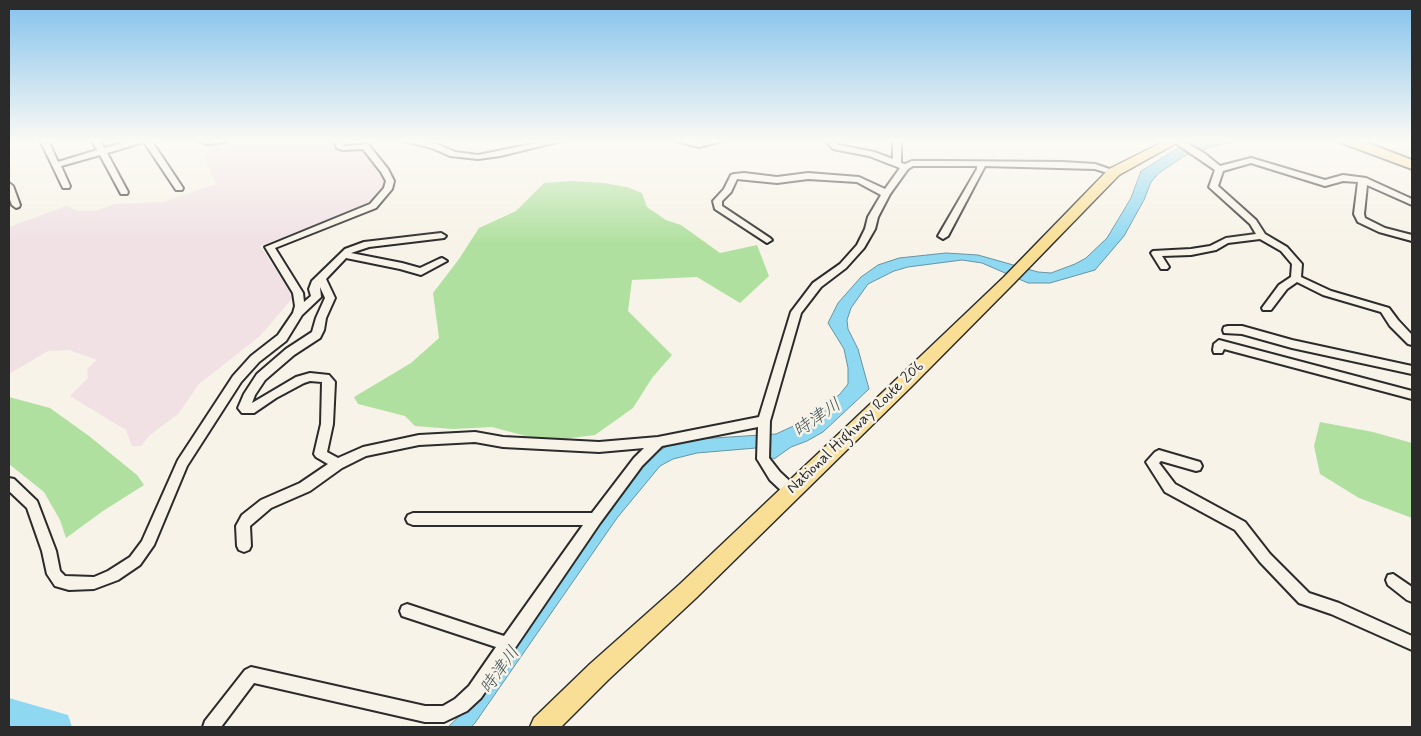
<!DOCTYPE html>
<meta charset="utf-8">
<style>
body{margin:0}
#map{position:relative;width:1421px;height:736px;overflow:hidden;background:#f7f3e8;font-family:Mynerve,sans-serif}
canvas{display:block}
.frame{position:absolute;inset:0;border:10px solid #2b2b2b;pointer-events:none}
</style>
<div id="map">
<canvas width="1421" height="736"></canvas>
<div class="frame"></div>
</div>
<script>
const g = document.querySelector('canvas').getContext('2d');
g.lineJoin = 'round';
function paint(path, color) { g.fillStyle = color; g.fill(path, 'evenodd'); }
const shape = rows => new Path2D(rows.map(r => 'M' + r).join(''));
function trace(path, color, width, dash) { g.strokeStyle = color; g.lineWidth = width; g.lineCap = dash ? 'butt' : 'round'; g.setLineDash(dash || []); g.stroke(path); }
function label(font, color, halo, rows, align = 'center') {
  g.font = font + ' Mynerve,"Klee One",sans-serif'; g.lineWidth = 5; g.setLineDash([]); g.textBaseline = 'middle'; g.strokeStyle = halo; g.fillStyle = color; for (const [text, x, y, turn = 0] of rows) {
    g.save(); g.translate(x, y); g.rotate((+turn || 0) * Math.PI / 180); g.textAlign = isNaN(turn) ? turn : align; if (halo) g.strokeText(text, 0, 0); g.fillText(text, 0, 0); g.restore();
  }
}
paint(shape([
 [243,140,334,140,335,149,348,151,363,149,384,182,384,191,361,207,260,246,294,296,260,336,199,384,178,414,150,435,141,446,132,446,126,430,70,396,88,378,87,369,97,360,69,350,48,351,9,374,9,227,66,206,78,211,95,211,115,204,163,202,216,184,206,161,208,147,221,145,223,142]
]), '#f1e1e5');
paint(shape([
 [571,181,604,183,627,187,642,193,647,207,666,220,681,225,720,253,757,245,769,276,740,303,697,277,632,280,628,311,672,355,652,378,633,408,595,435,563,439,537,439,492,427,453,429,415,426,405,416,358,404,354,397,411,363,439,338,433,293,459,259,479,228,516,211,544,183],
 [9,397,50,408,89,436,137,475,144,485,103,511,66,538,60,520,44,492,9,464],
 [1320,422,1373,432,1412,443,1412,518,1359,498,1320,474,1314,446]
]), '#b0e09f');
const water = shape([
 [1199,140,1240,140,1210,147,1195,154,1186,155,1159,173,1151,182,1144,200,1124,236,1095,270,1050,283,1028,283,982,263,962,260,908,267,894,271,868,284,851,308,847,320,848,329,858,349,869,389,823,432,807,441,791,447,774,459,756,448,697,453,673,459,660,466,617,518,475,723,471,727,448,727,470,706,607,512,651,456,667,446,683,440,776,434,811,418,840,394,848,384,848,368,844,349,828,323,838,303,861,277,878,265,899,258,946,253,978,255,1038,272,1051,273,1075,264,1086,258,1107,238,1131,198,1141,171,1175,150,1199,140]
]);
paint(water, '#8fd8f1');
trace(water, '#6793a2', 1);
paint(shape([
 [9,698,68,715,72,727,9,727,9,698]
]), '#8fd8f1');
const minor = shape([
 [40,140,48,140,58,162,97,150,92,140,100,140,104,148,133,140,151,140,183,188,182,190,176,190,144,142,107,153,128,192,127,194,121,194,100,155,61,166,70,186,69,188,63,188,40,140],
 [196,140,229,140,225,142,207,144,196,140],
 [334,140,342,140,344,145,347,146,368,144,388,169,394,181,392,189,376,208,275,248,303,293,304,302,311,296,309,289,312,281,345,249,364,242,441,233,446,236,444,238,369,247,351,253,402,263,420,268,439,259,442,258,447,261,421,275,400,269,346,258,326,279,335,298,326,318,324,330,320,338,294,355,265,380,255,395,252,403,296,377,310,373,329,375,335,382,333,424,327,452,338,458,363,447,419,435,475,432,503,437,599,442,658,437,759,417,791,312,813,283,840,264,857,245,865,229,868,217,881,195,857,182,808,179,777,183,737,179,731,192,722,201,722,206,770,238,772,240,767,243,715,209,713,201,724,189,731,175,734,174,744,173,777,177,808,173,859,177,885,189,900,168,869,156,833,149,825,140,833,140,839,145,874,152,893,159,893,140,901,140,901,163,905,164,912,161,947,161,1063,162,1095,164,1118,172,1114,175,1095,169,985,166,948,236,943,239,938,236,977,169,977,166,913,166,908,169,890,194,878,217,875,229,864,248,846,268,821,287,801,313,770,421,769,458,780,472,796,487,798,491,796,495,791,496,786,495,770,480,759,462,757,459,758,427,662,446,642,466,600,523,481,698,467,711,444,722,425,722,254,683,221,727,203,727,205,721,245,670,251,667,425,706,443,706,455,699,469,686,496,647,402,616,400,611,402,606,407,604,504,636,583,525,413,525,408,523,406,519,408,515,413,513,592,513,634,458,644,448,599,452,503,447,475,442,419,445,366,456,342,468,310,491,271,508,250,526,251,546,249,550,244,552,239,550,237,546,236,526,242,515,261,500,300,483,328,464,316,457,314,454,321,424,322,382,310,381,304,383,276,398,254,413,242,413,238,408,244,394,257,374,286,349,312,332,316,318,325,298,320,287,321,297,302,315,286,341,259,362,241,382,187,466,154,545,140,565,118,580,94,589,69,590,55,586,47,574,42,551,27,508,9,491,9,478,14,479,37,501,56,551,60,571,65,576,94,577,108,571,130,557,142,541,178,460,233,376,251,356,278,335,293,313,295,306,293,293,265,247,370,204,384,188,386,181,381,172,363,149,343,150,337,148,334,140],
 [400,140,415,140,437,144,455,152,478,155,551,140,565,140,500,156,478,159,450,156,432,148,400,140],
 [672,140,686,140,699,143,712,140,726,140,699,147,672,140],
 [1171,140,1181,140,1204,153,1220,166,1251,158,1325,180,1343,175,1366,178,1412,199,1412,205,1367,185,1364,214,1365,218,1385,228,1412,235,1412,241,1379,232,1358,222,1354,214,1358,182,1343,181,1325,186,1251,163,1223,171,1218,186,1256,220,1265,234,1287,247,1302,264,1301,277,1331,291,1389,308,1398,320,1412,335,1412,345,1408,344,1390,326,1381,312,1323,295,1297,282,1287,289,1271,310,1263,310,1262,308,1279,285,1291,277,1292,264,1281,251,1260,239,1228,243,1216,250,1191,255,1162,256,1169,267,1167,269,1161,269,1151,253,1153,251,1191,249,1210,246,1226,238,1256,234,1250,224,1209,187,1215,170,1171,140],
 [9,183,13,186,20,205,19,207,16,208,12,205,9,197,9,183],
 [1228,326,1242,326,1292,340,1412,366,1412,374,1292,348,1242,334,1224,333,1223,330,1224,327,1228,326],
 [1219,340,1412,391,1412,399,1224,349,1222,353,1214,353,1213,350,1214,344,1219,340],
 [1159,450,1200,462,1202,466,1200,470,1196,471,1161,461,1159,463,1175,484,1245,522,1270,554,1309,593,1339,603,1412,636,1412,650,1331,614,1299,603,1260,562,1235,530,1165,492,1146,462,1155,452,1159,450],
 [1393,574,1412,587,1412,602,1407,600,1388,585,1386,580,1388,575,1393,574]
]);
const trunk = shape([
 [1167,140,1182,140,1119,175,1014,283,913,385,696,598,608,680,561,727,530,727,534,718,590,664,680,584,901,375,1004,277,1109,169,1167,140]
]);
const motorway = shape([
 [1340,140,1360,140,1412,160,1412,169,1342,143,1340,140]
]);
trace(minor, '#2b2b2b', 4);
trace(trunk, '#2b2b2b', 3);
trace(motorway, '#2b2b2b', 4);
paint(minor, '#f7f3e8');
paint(trunk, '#f9df96');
paint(motorway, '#f9df96');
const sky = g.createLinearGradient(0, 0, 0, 243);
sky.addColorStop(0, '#84c2ec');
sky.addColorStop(0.58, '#fbfaf5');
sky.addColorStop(1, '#fbfaf500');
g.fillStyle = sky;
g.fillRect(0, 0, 1421, 243);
label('16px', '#2b2b2b', '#f7f3e8', [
 ["National Highway Route 206",856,428,-44]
]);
label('italic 18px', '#44565c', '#f7f3e8', [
 ["時津川",818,419,-35],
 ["時津川",501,671,-54]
]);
</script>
